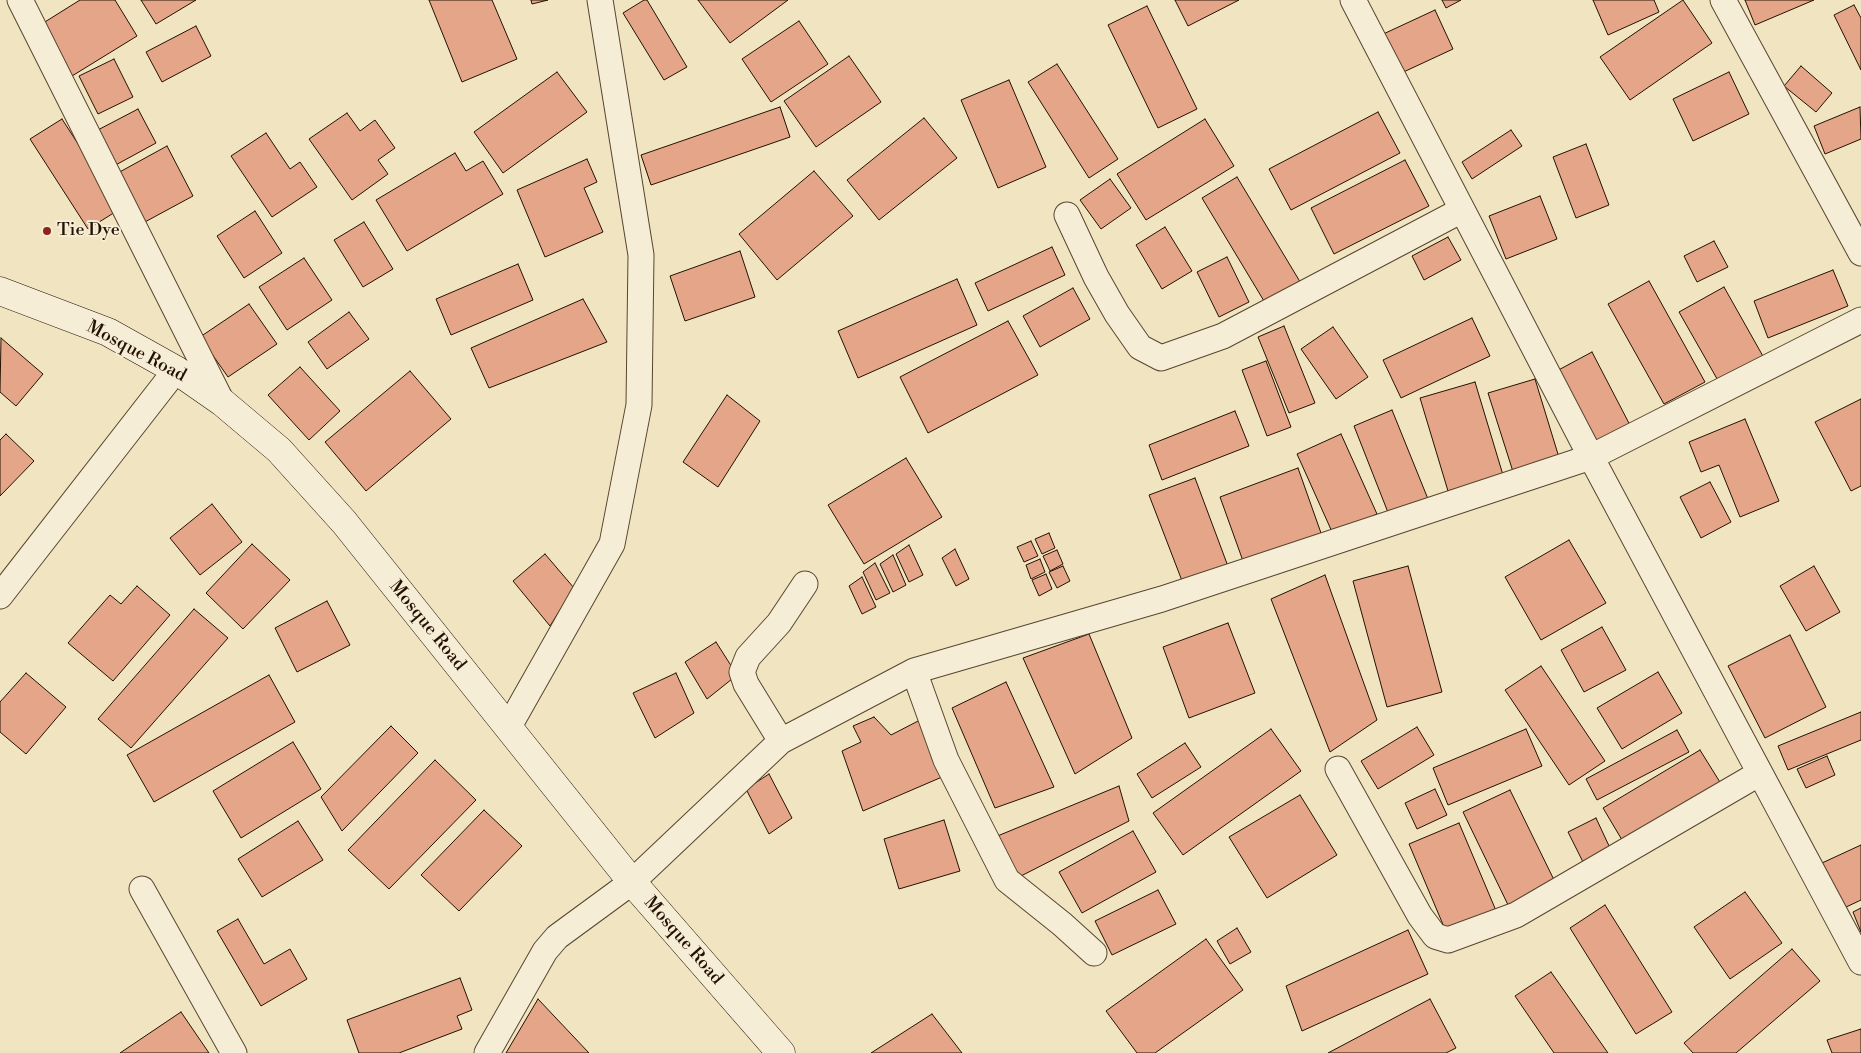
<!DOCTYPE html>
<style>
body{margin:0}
canvas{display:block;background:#f1e4c1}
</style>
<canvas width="1861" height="1053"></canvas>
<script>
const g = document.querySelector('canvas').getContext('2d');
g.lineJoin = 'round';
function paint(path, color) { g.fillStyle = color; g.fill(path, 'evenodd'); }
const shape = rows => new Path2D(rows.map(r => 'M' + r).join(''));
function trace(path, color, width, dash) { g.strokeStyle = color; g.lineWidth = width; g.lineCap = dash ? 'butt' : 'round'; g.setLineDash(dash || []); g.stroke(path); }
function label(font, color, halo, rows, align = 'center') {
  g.font = font + ' "Libre Bodoni",serif'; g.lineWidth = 4; g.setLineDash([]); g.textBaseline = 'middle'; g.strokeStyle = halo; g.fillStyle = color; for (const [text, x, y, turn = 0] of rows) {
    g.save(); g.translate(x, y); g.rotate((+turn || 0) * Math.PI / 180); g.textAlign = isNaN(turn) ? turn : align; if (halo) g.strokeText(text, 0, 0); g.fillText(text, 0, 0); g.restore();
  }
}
const building = shape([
 [80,0,115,0,137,36,72,76,40,25,80,0],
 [141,0,196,0,156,24,141,0],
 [429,0,492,0,517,59,462,82,429,0],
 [531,0,548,0,532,4,531,0],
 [644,0,647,0,687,67,664,80,623,13,644,0],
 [698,0,788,0,730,43,698,0],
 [1175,0,1239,0,1188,26,1175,0],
 [1442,0,1461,0,1446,8,1442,0],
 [1593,0,1654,0,1659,12,1608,35,1593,0],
 [1683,0,1712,43,1630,100,1600,57,1683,0],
 [1745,0,1814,0,1755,25,1745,0],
 [1854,5,1861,18,1861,70,1834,15,1854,5],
 [1147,6,1197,109,1158,128,1108,25,1147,6],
 [1435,10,1453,49,1397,75,1379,36,1435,10],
 [799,21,828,64,771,102,742,59,799,21],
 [196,26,211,56,162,82,146,52,196,26],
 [849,56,881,102,816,147,784,101,849,56],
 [114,59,133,97,98,114,79,76,114,59],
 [1057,64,1118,159,1089,178,1028,82,1057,64],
 [1801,66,1832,93,1816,112,1784,86,1801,66],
 [557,72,587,112,503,173,474,132,557,72],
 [1729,72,1749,114,1693,141,1673,99,1729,72],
 [1009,80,1046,167,998,188,961,100,1009,80],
 [780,107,790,137,651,185,641,155,780,107],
 [1860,107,1861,139,1825,154,1814,126,1860,107],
 [138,109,156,143,112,167,94,132,138,109],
 [1378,112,1400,153,1291,210,1269,169,1378,112],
 [347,113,360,131,375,120,395,148,378,160,388,174,352,200,309,139,347,113],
 [924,118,957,158,879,220,847,180,924,118],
 [62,119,120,209,88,229,30,139,62,119],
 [1205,119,1234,166,1146,220,1117,174,1205,119],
 [1511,130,1522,146,1472,179,1462,162,1511,130],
 [266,133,290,169,300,162,317,187,272,217,231,156,266,133],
 [1586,144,1609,205,1576,218,1553,157,1586,144],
 [167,146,193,196,143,223,116,174,167,146],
 [455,153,466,171,483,161,503,194,407,251,376,200,455,153],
 [587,159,597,182,584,188,603,232,545,257,517,190,587,159],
 [1405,160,1429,206,1334,254,1311,208,1405,160],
 [814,171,853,216,777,280,739,234,814,171],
 [1237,177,1302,285,1267,306,1202,198,1237,177],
 [1110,179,1131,208,1101,229,1080,200,1110,179],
 [1540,196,1557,239,1506,259,1489,216,1540,196],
 [255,211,282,253,244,278,217,236,255,211],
 [364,222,393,269,363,287,334,240,364,222],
 [1165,227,1192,271,1162,289,1136,245,1165,227],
 [1448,237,1461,260,1424,280,1412,256,1448,237],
 [1714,241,1728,267,1697,282,1684,256,1714,241],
 [1052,247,1065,275,988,311,975,283,1052,247],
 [740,251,755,297,685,321,670,276,740,251],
 [1227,257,1249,302,1219,317,1197,272,1227,257],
 [304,258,332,300,287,330,259,287,304,258],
 [518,264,533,300,451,335,436,299,518,264],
 [1833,270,1848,306,1768,338,1754,301,1833,270],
 [957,279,977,325,858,378,838,331,957,279],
 [1649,281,1705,382,1664,404,1608,304,1649,281],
 [1724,287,1764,358,1720,384,1679,312,1724,287],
 [1073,288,1090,319,1040,347,1023,316,1073,288],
 [583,299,607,342,489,388,471,348,583,299],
 [249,304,277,344,228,377,200,337,249,304],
 [349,312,369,339,327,369,308,342,349,312],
 [1472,318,1490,356,1401,398,1383,360,1472,318],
 [1008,321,1038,375,928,433,900,377,1008,321],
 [1284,326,1315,403,1289,413,1258,337,1284,326],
 [1333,327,1368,377,1336,399,1301,349,1333,327],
 [1,338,43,374,16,406,0,392,1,338],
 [1592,352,1632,429,1590,451,1551,374,1592,352],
 [1266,361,1291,427,1267,436,1242,370,1266,361],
 [300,367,340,411,309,440,268,395,300,367],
 [410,371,451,419,366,491,325,442,410,371],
 [1535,379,1561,464,1515,478,1488,393,1535,379],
 [1475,382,1503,475,1448,491,1420,398,1475,382],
 [727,395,760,421,718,487,683,462,727,395],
 [1861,399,1861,486,1851,491,1815,422,1861,399],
 [1392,410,1428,499,1389,515,1354,426,1392,410],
 [1235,411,1249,446,1162,480,1149,445,1235,411],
 [1745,419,1779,501,1740,517,1719,465,1701,472,1689,442,1745,419],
 [6,434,34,461,0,496,0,440,6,434],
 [1341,434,1377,514,1333,534,1297,454,1341,434],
 [906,458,942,517,864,564,828,505,906,458],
 [1298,468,1321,533,1243,561,1220,497,1298,468],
 [1195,478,1229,569,1184,586,1149,495,1195,478],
 [1710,482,1731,522,1701,538,1680,497,1710,482],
 [212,504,242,542,200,575,170,538,212,504],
 [1049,533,1055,548,1042,554,1035,539,1049,533],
 [1569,540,1606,603,1541,640,1505,577,1569,540],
 [1031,541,1038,556,1024,562,1017,547,1031,541],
 [252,544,290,580,243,629,206,593,252,544],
 [909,545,923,575,909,582,896,554,909,545],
 [955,549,969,579,956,586,942,558,955,549],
 [1057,550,1063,564,1050,571,1043,556,1057,550],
 [545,554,574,588,550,626,513,581,545,554],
 [893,555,906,585,893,592,880,564,893,555],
 [1040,559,1045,572,1031,579,1026,565,1040,559],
 [875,563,890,593,876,600,863,572,875,563],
 [1063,566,1070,581,1057,588,1049,572,1063,566],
 [1408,566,1442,692,1387,707,1353,581,1408,566],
 [1814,566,1840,612,1806,631,1780,586,1814,566],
 [1046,574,1052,589,1039,596,1032,580,1046,574],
 [1325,575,1377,720,1330,752,1271,599,1325,575],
 [862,577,876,607,862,614,849,586,862,577],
 [137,586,170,615,113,681,68,643,110,595,121,604,137,586],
 [327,601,350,645,297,672,275,628,327,601],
 [194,609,228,638,131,748,98,719,194,609],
 [1228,623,1255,693,1189,718,1163,647,1228,623],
 [1602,627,1626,670,1584,692,1561,650,1602,627],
 [1089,634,1132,738,1075,774,1023,658,1089,634],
 [1790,635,1826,707,1765,738,1728,666,1790,635],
 [716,642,737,675,707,699,685,662,716,642],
 [1541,666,1605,761,1569,785,1505,690,1541,666],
 [1658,672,1682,713,1622,749,1597,708,1658,672],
 [26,673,66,707,26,754,0,732,0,702,26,673],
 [676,673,694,713,655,738,633,693,676,673],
 [269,675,295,722,154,802,127,755,269,675],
 [1006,682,1054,787,995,808,952,708,1006,682],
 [1861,712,1861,740,1788,770,1778,746,1861,712],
 [874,717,891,735,922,719,942,777,863,811,842,751,861,742,853,726,874,717],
 [391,726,418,753,342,831,321,797,391,726],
 [1417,727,1434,755,1378,789,1361,761,1417,727],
 [1271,729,1301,771,1183,855,1153,813,1271,729],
 [1526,729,1542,766,1448,805,1433,768,1526,729],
 [1677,730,1689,752,1597,800,1586,779,1677,730],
 [293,742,321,789,241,838,213,791,293,742],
 [1185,743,1201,767,1152,798,1137,774,1185,743],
 [1700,750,1723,787,1625,845,1603,808,1700,750],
 [1827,756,1835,775,1806,788,1797,769,1827,756],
 [435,760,476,800,389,889,348,850,435,760],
 [769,774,792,818,769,834,746,789,769,774],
 [1119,786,1129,821,1017,878,995,837,1119,786],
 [1435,789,1447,815,1417,829,1405,803,1435,789],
 [1510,790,1557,886,1510,909,1463,812,1510,790],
 [1300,795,1337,855,1267,898,1229,837,1300,795],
 [484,810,522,846,459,911,421,875,484,810],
 [1596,818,1610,848,1583,862,1568,832,1596,818],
 [944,820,960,871,899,889,884,839,944,820],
 [298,821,323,860,262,897,238,859,298,821],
 [1459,823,1497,913,1447,934,1409,844,1459,823],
 [1133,831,1156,872,1082,913,1059,872,1133,831],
 [1861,845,1861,900,1844,908,1822,863,1861,845],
 [1158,890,1176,924,1112,955,1095,921,1158,890],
 [1745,892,1782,943,1730,979,1694,927,1745,892],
 [1605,905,1672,1012,1636,1034,1570,928,1605,905],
 [1861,908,1861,932,1853,912,1861,908],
 [238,919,264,964,290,949,307,979,261,1006,217,931,238,919],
 [1237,928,1251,952,1230,964,1217,941,1237,928],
 [1408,930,1428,974,1302,1031,1286,986,1408,930],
 [1206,939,1243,990,1155,1053,1137,1053,1106,1011,1206,939],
 [1792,949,1820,981,1736,1053,1693,1053,1684,1043,1792,949],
 [1551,972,1608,1053,1554,1053,1515,996,1551,972],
 [460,978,472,1010,457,1016,462,1029,399,1053,359,1053,347,1020,460,978],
 [538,999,589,1053,506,1053,538,999],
 [1430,999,1456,1048,1446,1053,1328,1053,1430,999],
 [181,1012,209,1053,120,1053,181,1012],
 [932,1014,962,1053,871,1053,932,1014],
 [1861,1029,1861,1053,1832,1053,1827,1040,1861,1029]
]);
paint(building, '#e5a588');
trace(building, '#241200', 1);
const street = shape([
 [20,0,222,402],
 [1353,0,1591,457,1861,962],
 [1723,0,1861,253],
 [1067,215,1096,277,1117,314,1140,347,1161,358,1223,336,1462,210],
 [0,596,176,370],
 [914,671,946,760,1007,880,1062,924,1094,953],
 [508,728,612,544,639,405,641,255,600,0],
 [781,741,746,684,742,672,748,657,779,623,805,584],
 [1338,769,1420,916,1435,936,1448,940,1516,915,1760,773],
 [142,889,234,1053],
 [487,1053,545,951,557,937,632,882,781,741,914,671,1162,599,1591,457,1861,320]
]);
const secondary = shape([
 [0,291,108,332,176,370,222,402,279,450,344,522,632,882,781,1053]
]);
trace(street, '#574630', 27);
trace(secondary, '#241200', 29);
trace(street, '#f6edd7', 25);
trace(secondary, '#f6edd7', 28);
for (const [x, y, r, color] of [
 [47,231,5,"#8f2418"]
]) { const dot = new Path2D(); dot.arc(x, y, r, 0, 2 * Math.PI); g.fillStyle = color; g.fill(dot); trace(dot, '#f6edd7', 2); }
label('18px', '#241200', '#f6edd7', [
 ["Tie Dye",57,231]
], 'left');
label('18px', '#241200', '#f6edd7', [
 ["Mosque Road",136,352,28],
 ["Mosque Road",427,626,51],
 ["Mosque Road",683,941,49]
]);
</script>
